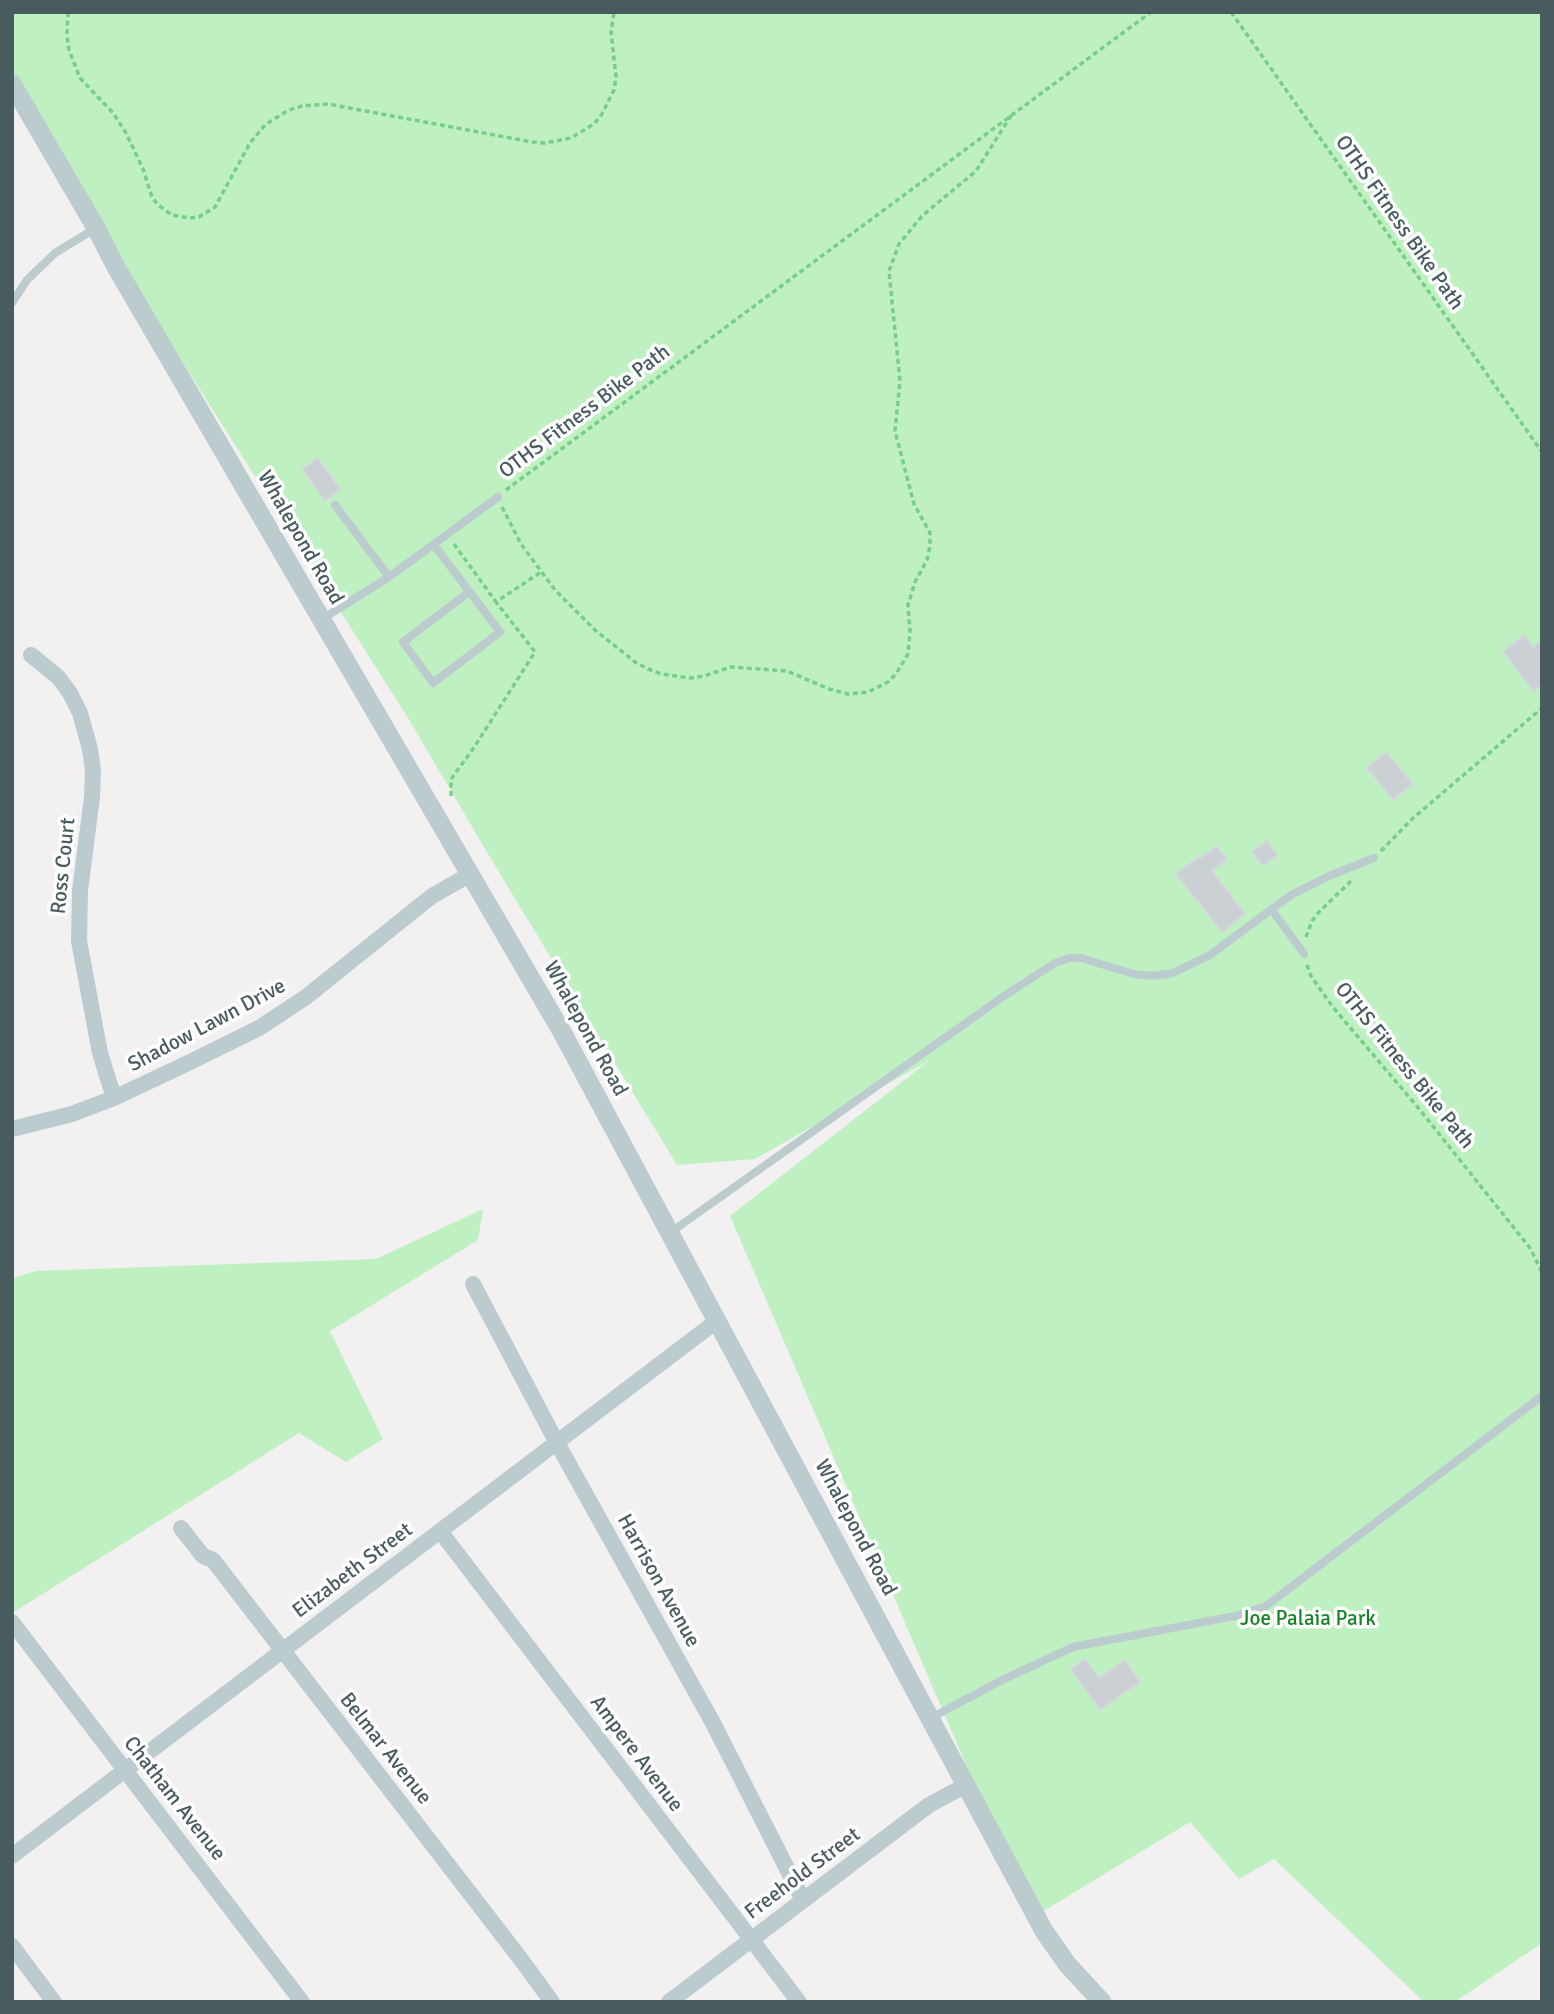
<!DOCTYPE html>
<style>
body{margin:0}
#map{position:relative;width:1554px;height:2014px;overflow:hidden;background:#f3f0f1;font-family:Signika,sans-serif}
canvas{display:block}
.frame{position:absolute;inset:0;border:14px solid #485b5f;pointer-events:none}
</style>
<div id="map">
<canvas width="1554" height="2014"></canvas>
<div class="frame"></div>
</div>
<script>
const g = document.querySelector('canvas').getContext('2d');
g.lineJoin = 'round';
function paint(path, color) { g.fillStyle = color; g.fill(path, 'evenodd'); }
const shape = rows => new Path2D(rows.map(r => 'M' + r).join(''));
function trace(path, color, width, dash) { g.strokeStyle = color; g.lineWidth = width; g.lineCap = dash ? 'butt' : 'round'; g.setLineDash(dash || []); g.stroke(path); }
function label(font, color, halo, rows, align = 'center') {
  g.font = font + ' Signika,sans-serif'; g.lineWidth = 7; g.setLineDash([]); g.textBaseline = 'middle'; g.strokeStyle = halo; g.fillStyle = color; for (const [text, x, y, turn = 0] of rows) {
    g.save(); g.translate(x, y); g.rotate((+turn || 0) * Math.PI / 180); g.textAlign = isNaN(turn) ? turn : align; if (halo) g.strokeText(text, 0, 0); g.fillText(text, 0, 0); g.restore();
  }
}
paint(shape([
 [12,12,1542,12,1542,1943,1455,2002,1424,2002,1274,1859,1239,1879,1190,1822,1032,1918,730,1216,930,1060,755,1159,677,1165,497,869,408,718,12,93],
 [483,1209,478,1240,330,1331,383,1439,346,1462,299,1433,14,1612,12,1611,12,1278,36,1271,376,1259]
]), '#bff0c1');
const building = shape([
 [318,458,340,489,325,501,302,469,318,458],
 [1524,635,1533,647,1542,640,1542,685,1533,691,1503,651,1524,635],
 [1386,752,1413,784,1393,800,1367,768,1386,752],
 [1267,841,1278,855,1263,866,1252,852,1267,841],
 [1217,846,1227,859,1212,871,1245,914,1222,932,1176,874,1199,856,1200,858,1217,846],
 [1085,1659,1099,1678,1125,1660,1140,1682,1100,1710,1071,1669,1085,1659]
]);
paint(building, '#cad0d3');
trace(building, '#d4d9dc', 2);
trace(shape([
 [68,12,67,35,69,50,80,78,113,113,126,133,143,169,152,197,157,204,172,215,190,218,199,217,215,207,250,143,266,124,289,110,302,106,328,104,532,142,545,143,571,138,594,124,602,114,614,90,616,77,611,32,614,12],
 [1231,12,1542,452],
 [506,490,1151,12],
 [502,507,521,544,555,590,595,630,635,662,648,669,661,674,690,678,704,676,731,667,787,671,829,689,848,694,868,692,888,682,896,674,908,654,910,631,908,605,915,582,927,560,930,546,930,533,914,504,895,431,900,381,889,271,899,244,922,216,976,171,1012,114],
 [454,544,496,602],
 [451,796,451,779,473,749,535,652,496,602,541,572],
 [1381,851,1412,819,1542,708],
 [1306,937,1312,921,1319,912,1351,881],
 [1307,965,1311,976,1332,1006,1420,1110,1530,1248,1542,1272]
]), '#76cf85', 3.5, [5, 3.5]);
trace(shape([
 [12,303,27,280,55,253,96,228],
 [335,505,389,577],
 [434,545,500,632,433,683,403,642,469,592],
 [322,619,389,577,498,497],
 [1272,910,1304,954],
 [671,1232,1004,996,1055,963,1069,958,1081,958,1134,974,1153,976,1173,973,1210,955,1291,895,1329,876,1374,858],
 [931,1718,1000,1681,1073,1647,1235,1616,1266,1606,1542,1396]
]), '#bccbcd', 8);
trace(shape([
 [31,655,58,677,70,693,80,713,90,749,93,770,92,797,80,891,79,941,100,1053,114,1098],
 [12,1129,72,1114,114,1098,186,1064,259,1028,306,997,432,896,469,875],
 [473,1284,557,1443,713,1723,803,1900],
 [181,1528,203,1556,213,1560,523,1962,552,2002],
 [440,1531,799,2002],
 [12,1622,302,2002],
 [12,1856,718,1320],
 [12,1946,54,2002],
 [669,2002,929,1805,966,1785]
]), '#bccbcd', 16);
trace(shape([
 [12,84,96,228,116,267,562,1032,1044,1931,1067,1964,1102,2002]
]), '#bccbcd', 19);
label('21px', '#485b5f', '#fff', [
 ["OTHS Fitness Bike Path",1399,223,55],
 ["OTHS Fitness Bike Path",585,412,-37],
 ["Whalepond Road",300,538,60],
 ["Ross Court",64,866,-84],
 ["Shadow Lawn Drive",207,1026,-28],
 ["Whalepond Road",585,1029,61],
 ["OTHS Fitness Bike Path",1404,1066,51],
 ["Whalepond Road",855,1528,62],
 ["Elizabeth Street",353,1571,-37],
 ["Harrison Avenue",658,1581,61],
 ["Belmar Avenue",385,1749,52],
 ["Ampere Avenue",636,1754,53],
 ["Chatham Avenue",174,1799,52],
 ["Freehold Street",803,1874,-37]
]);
label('21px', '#168327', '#fff', [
 ["Joe Palaia Park",1308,1619]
]);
</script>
